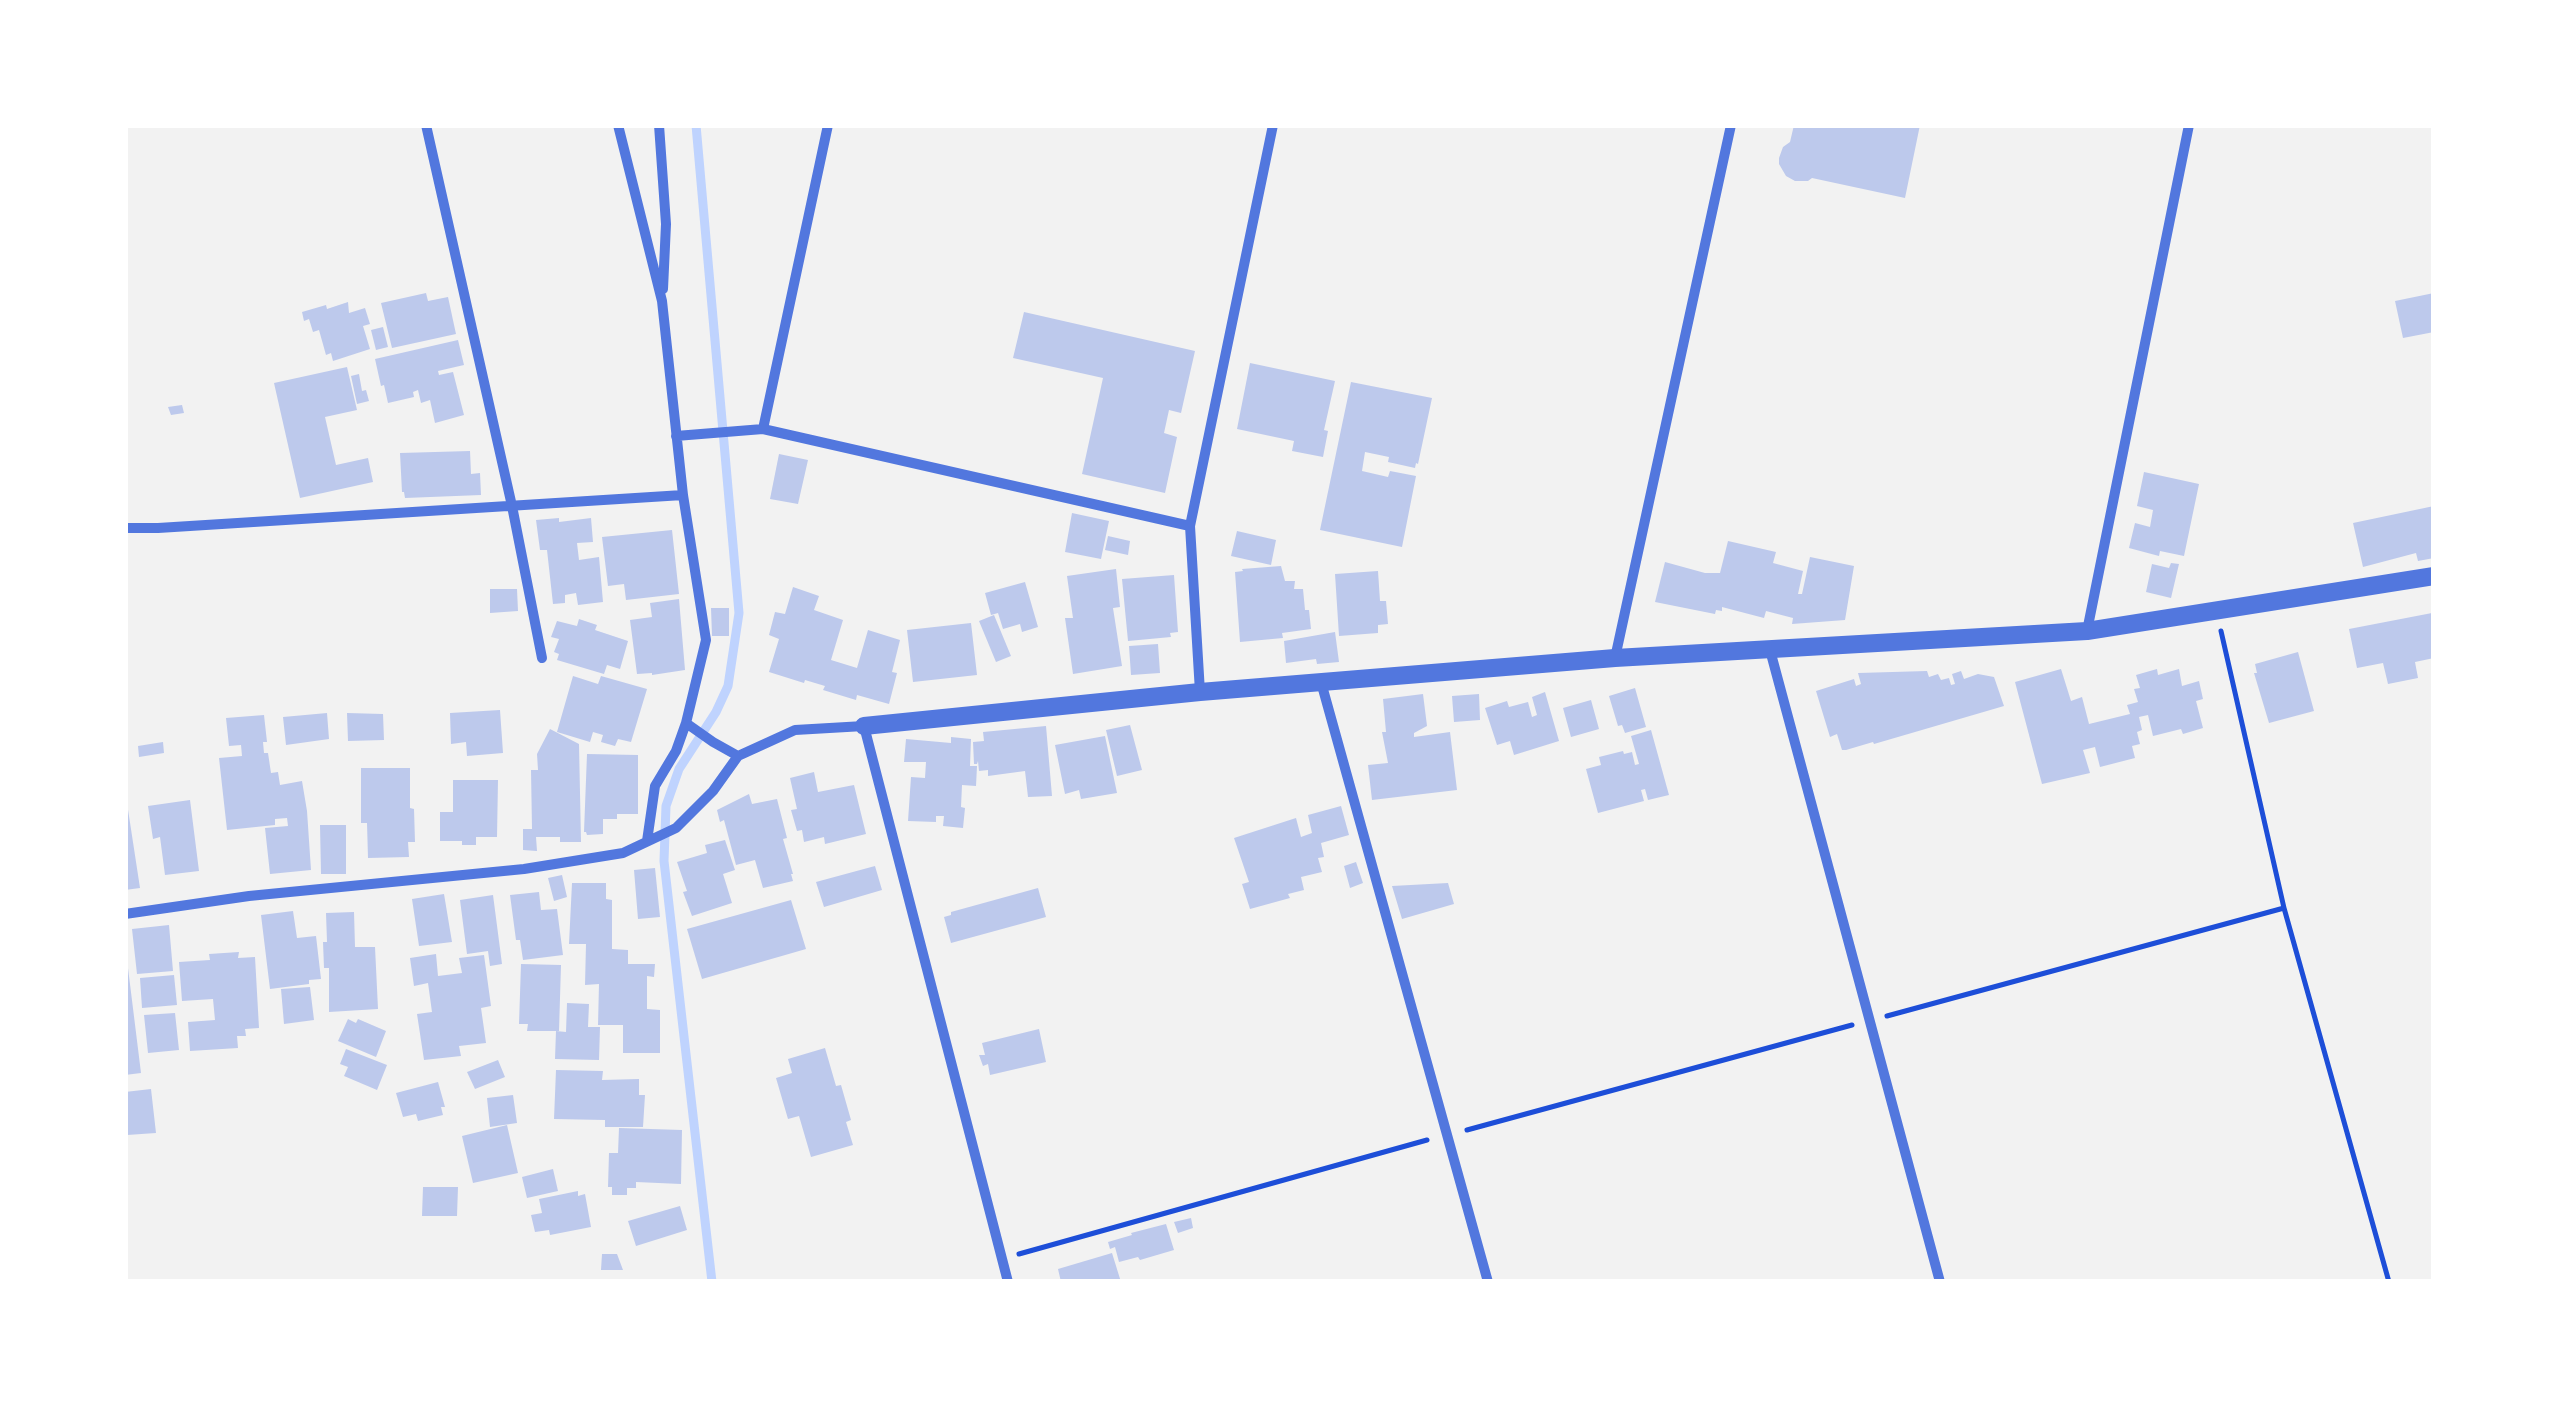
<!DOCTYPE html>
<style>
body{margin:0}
#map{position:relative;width:2559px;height:1407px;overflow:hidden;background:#f2f2f2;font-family:Helvetica,sans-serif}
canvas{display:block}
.frame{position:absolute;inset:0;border:128px solid #fff;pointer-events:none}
</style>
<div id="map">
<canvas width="2559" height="1407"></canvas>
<div class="frame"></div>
</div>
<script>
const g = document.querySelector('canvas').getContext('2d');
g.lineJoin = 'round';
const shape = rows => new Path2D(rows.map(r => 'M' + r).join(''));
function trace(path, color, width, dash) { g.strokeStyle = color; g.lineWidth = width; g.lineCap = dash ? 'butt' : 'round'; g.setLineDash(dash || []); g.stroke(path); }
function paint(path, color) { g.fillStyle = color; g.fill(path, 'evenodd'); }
trace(shape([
 [696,125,739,613,728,686,716,712,679,769,666,806,664,861,712,1282]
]), '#bfd3fe', 9);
paint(shape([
 [1794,125,1920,125,1905,198,1812,178,1808,181,1795,181,1786,176,1779,164,1779,158,1783,147,1790,142],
 [426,293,428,301,448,297,456,334,392,348,381,303],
 [2434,293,2434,332,2403,338,2395,301],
 [348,302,349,313,365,308,370,324,363,326,370,349,333,361,331,353,326,355,319,330,313,332,309,319,304,321,302,312,326,305,327,309],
 [1024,312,1195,351,1181,413,1169,410,1164,433,1177,437,1165,493,1082,474,1103,378,1013,358],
 [383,327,388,347,376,350,371,330],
 [458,340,464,365,438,371,439,375,453,372,464,415,435,423,430,400,421,403,418,390,413,392,414,397,388,403,384,385,381,386,375,359],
 [1250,363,1335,381,1324,430,1328,431,1323,457,1292,451,1294,441,1237,429],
 [347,367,357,410,325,417,336,465,368,458,373,482,300,498,274,383],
 [359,374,362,391,366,390,369,401,357,404,351,376],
 [1351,382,1432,398,1418,464,1416,463,1415,468,1388,462,1389,457,1365,452,1362,471,1388,477,1390,471,1416,476,1402,547,1320,530],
 [182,405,184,413,171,415,168,407],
 [470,451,471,474,480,473,481,495,405,498,404,492,402,492,400,453],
 [779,454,808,460,798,504,770,499],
 [2144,472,2199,484,2184,556,2160,551,2159,556,2129,548,2135,523,2150,527,2153,510,2137,506],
 [2434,506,2434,558,2418,561,2416,553,2363,567,2353,523],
 [1072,513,1109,521,1101,559,1065,552],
 [559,518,559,522,591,518,593,542,577,543,579,560,599,557,603,602,578,605,576,593,565,595,565,603,553,604,547,550,540,550,536,520],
 [672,530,679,594,626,600,624,584,608,586,602,537],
 [1237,531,1276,540,1271,565,1231,556],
 [1108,536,1130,541,1128,555,1105,550],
 [1728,541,1776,552,1773,563,1803,571,1798,594,1802,594,1810,557,1854,566,1845,620,1792,624,1793,618,1766,611,1764,618,1722,607,1722,611,1716,610,1715,614,1655,602,1665,562,1705,573,1720,573],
 [2171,563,2179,564,2171,598,2146,592,2152,564,2169,568],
 [1281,566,1285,581,1295,581,1294,589,1303,589,1305,610,1309,610,1311,629,1282,633,1283,638,1240,642,1235,572,1243,571,1242,569],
 [1116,569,1120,607,1113,608,1122,666,1073,674,1065,618,1073,618,1067,576],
 [1378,571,1380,601,1386,601,1388,624,1378,625,1378,633,1339,636,1335,574],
 [1174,575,1178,632,1170,633,1171,637,1128,641,1122,579],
 [1025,582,1038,627,1022,632,1020,624,1003,629,998,613,991,615,985,593],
 [793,587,819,596,814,610,843,620,831,660,857,668,868,630,900,640,892,672,897,673,889,704,857,695,856,700,823,690,825,686,805,680,804,683,769,672,779,639,769,635,775,612,785,614],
 [490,589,517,589,518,611,490,613],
 [679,599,685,670,652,675,652,673,637,674,630,620,652,617,650,603],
 [711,608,729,608,729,636,712,636],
 [2432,613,2434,658,2415,662,2418,678,2388,684,2383,663,2357,668,2349,629],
 [994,615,1011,656,996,662,979,621],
 [579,619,597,625,595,630,628,641,620,669,607,665,604,674,557,660,559,654,554,652,559,639,551,637,557,621,577,626],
 [971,623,977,675,913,682,907,630],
 [1335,632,1339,662,1317,664,1316,659,1286,663,1284,641],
 [1158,644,1160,673,1131,675,1129,646],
 [2298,652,2314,711,2269,723,2254,673,2257,673,2255,664],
 [2061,669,2071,701,2082,697,2089,724,2130,714,2127,705,2138,702,2134,689,2140,688,2136,675,2157,669,2158,675,2179,669,2182,686,2199,681,2203,699,2196,701,2203,728,2183,734,2181,729,2153,736,2148,715,2139,717,2142,730,2137,732,2140,744,2132,746,2135,758,2100,767,2095,747,2083,750,2090,773,2042,784,2015,682],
 [1927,671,1929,677,1938,674,1941,680,1949,678,1951,685,1955,684,1952,674,1961,671,1964,679,1978,674,1994,677,2004,706,1874,744,1873,742,1846,750,1842,750,1837,734,1830,737,1816,691,1854,679,1856,686,1861,684,1858,673],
 [573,676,598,684,601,676,647,689,631,742,618,739,615,746,601,742,603,735,593,732,590,742,557,732],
 [1635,688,1646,727,1625,733,1622,725,1618,726,1609,696],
 [1545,692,1559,741,1514,755,1510,741,1497,745,1485,708,1507,701,1509,707,1528,702,1532,717,1537,715,1532,697],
 [1423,694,1427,726,1414,733,1414,737,1450,732,1457,790,1372,800,1368,765,1388,763,1382,732,1386,732,1383,699],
 [1479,694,1480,720,1454,722,1452,696],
 [1591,700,1599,729,1571,737,1563,708],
 [500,710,503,753,467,756,466,742,451,744,450,713],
 [327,713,329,739,286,745,283,717],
 [347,713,383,714,384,740,348,741],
 [264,715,267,742,263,742,264,753,268,753,271,773,278,772,280,785,302,781,307,811,311,870,270,874,265,828,288,826,287,818,275,819,275,825,227,830,219,758,242,756,241,745,229,746,226,718],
 [1130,725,1142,770,1117,776,1106,730],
 [1046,726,1052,796,1028,797,1025,771,988,776,988,770,979,771,978,761,977,764,974,764,973,742,984,741,983,732],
 [550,729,579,744,581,842,560,842,560,837,536,837,537,851,523,850,523,829,532,829,531,770,538,770,537,754],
 [1651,730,1669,795,1648,800,1645,789,1641,790,1644,801,1598,813,1586,769,1601,765,1599,757,1623,751,1624,754,1632,752,1635,765,1639,764,1631,736],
 [1105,736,1117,793,1081,799,1079,790,1065,794,1055,745],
 [951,737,971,739,970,766,977,766,976,786,962,785,961,807,965,808,963,828,943,826,944,816,936,816,936,822,908,821,911,777,925,778,926,762,904,762,906,739,951,743],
 [163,742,164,753,139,757,138,746],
 [587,754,638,755,638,814,617,814,617,819,603,819,603,834,587,835,586,832,584,832],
 [361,768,410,768,410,808,414,809,415,842,408,842,409,857,368,858,367,823,361,823],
 [814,772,818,792,854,785,866,834,825,844,824,837,804,842,802,830,797,831,791,810,797,809,790,778],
 [453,780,498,780,497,837,476,837,476,845,462,845,462,841,440,841,440,812,453,812],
 [749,794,752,804,777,799,787,838,783,839,793,874,791,874,793,881,763,888,755,860,736,865,724,820,720,822,717,810],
 [190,800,199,871,165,875,160,837,153,839,148,806],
 [125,803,127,803,140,888,125,890],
 [1341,806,1349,835,1321,843,1324,857,1318,858,1322,872,1301,877,1304,890,1288,894,1290,898,1250,909,1242,884,1249,882,1234,838,1296,818,1301,837,1312,833,1308,815],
 [320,825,346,825,346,874,321,874],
 [725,840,735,870,723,874,732,903,692,916,683,892,687,891,677,862,707,853,705,845],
 [1356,862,1363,883,1350,888,1344,866],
 [875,866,882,890,824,907,816,882],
 [655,868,660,917,638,919,634,870],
 [562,875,567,897,554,901,548,878],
 [572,883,606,883,606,899,612,900,612,949,628,950,628,964,655,964,654,977,647,976,647,1009,660,1010,660,1053,623,1053,623,1025,598,1025,599,984,585,985,586,944,569,944],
 [1448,883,1454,904,1402,919,1392,886],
 [1038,888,1046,917,951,943,944,917,951,915,951,912],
 [539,892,541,910,557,909,563,955,523,960,520,940,516,940,510,895],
 [444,894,452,942,419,946,412,899],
 [493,895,502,964,490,966,488,951,467,954,460,900],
 [791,900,806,949,702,979,687,929],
 [293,911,297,938,316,936,321,979,309,980,309,984,270,989,261,915],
 [354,912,355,947,375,947,378,1009,329,1012,329,968,324,968,323,942,327,942,326,913],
 [169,925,173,971,137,974,132,929],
 [239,952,238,958,255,957,259,1028,245,1029,246,1036,237,1036,238,1048,190,1051,188,1022,215,1020,213,999,182,1001,179,962,210,960,209,954],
 [436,954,438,976,462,973,459,958,484,955,491,1006,481,1008,486,1043,459,1046,461,1056,424,1060,417,1014,432,1012,428,983,414,986,410,958],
 [125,960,127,960,141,1073,125,1075],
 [521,964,561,965,559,1031,527,1031,528,1024,519,1024],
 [174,975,177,1005,142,1008,140,978],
 [310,987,314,1020,284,1024,281,989],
 [567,1003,589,1004,588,1027,600,1027,599,1060,555,1059,556,1031,566,1032],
 [175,1013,179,1050,148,1053,144,1015],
 [348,1019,356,1023,358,1019,386,1031,376,1057,338,1041],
 [1039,1029,1046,1062,990,1075,988,1064,983,1066,979,1055,985,1055,982,1043],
 [825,1048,836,1086,841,1085,851,1120,846,1122,853,1145,811,1157,799,1116,788,1119,776,1078,792,1073,788,1059],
 [346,1049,387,1065,377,1090,344,1076,348,1067,340,1064],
 [498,1060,505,1077,475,1089,467,1072],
 [556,1070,603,1071,602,1080,639,1079,639,1095,645,1095,643,1127,605,1127,605,1120,554,1119],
 [438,1082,445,1107,441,1107,443,1115,418,1121,416,1114,403,1117,396,1093],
 [151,1089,156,1133,127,1135,125,1092],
 [513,1095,517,1123,490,1127,487,1098],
 [507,1125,518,1173,473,1183,462,1136],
 [619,1128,682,1130,681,1184,636,1182,636,1188,627,1188,627,1195,612,1195,612,1187,608,1187,609,1153,618,1153],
 [553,1169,558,1191,527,1198,522,1177],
 [423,1187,458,1187,457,1216,422,1216],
 [578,1191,578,1196,585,1194,591,1227,550,1235,549,1230,535,1232,531,1215,542,1213,539,1199],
 [680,1206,687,1230,636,1246,628,1221],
 [1191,1218,1193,1228,1178,1233,1174,1222],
 [1166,1224,1174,1250,1140,1260,1138,1257,1119,1262,1115,1247,1110,1249,1108,1242,1132,1235,1131,1233],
 [1112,1253,1121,1282,1061,1282,1058,1269],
 [602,1254,617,1254,623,1270,601,1270]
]), '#bdc9ec');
trace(shape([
 [2221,631,2284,908,2389,1282],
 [1887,1016,2284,908],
 [1467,1130,1852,1025],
 [1019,1254,1427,1140]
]), '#1d4ed8', 5);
trace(shape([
 [426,125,512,506,542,658],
 [618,125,662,301,683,495,706,640,686,723,676,751,655,786,647,841],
 [659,125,666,224,663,289],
 [828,125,763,429,1190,526],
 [676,436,763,429],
 [125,528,158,528,683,495],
 [2087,631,2189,125],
 [1770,650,1940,1282],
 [1615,658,1731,125],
 [1321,682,1488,1282],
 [1200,692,1190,526,1273,125],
 [686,723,713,742,738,756],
 [125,914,249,896,524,869,623,853,676,828,713,791,738,756,795,730,864,726,1008,1282]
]), '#5277de', 10);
trace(shape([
 [864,726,1200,692,1615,658,2087,631,2434,576]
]), '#5277de', 18);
</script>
